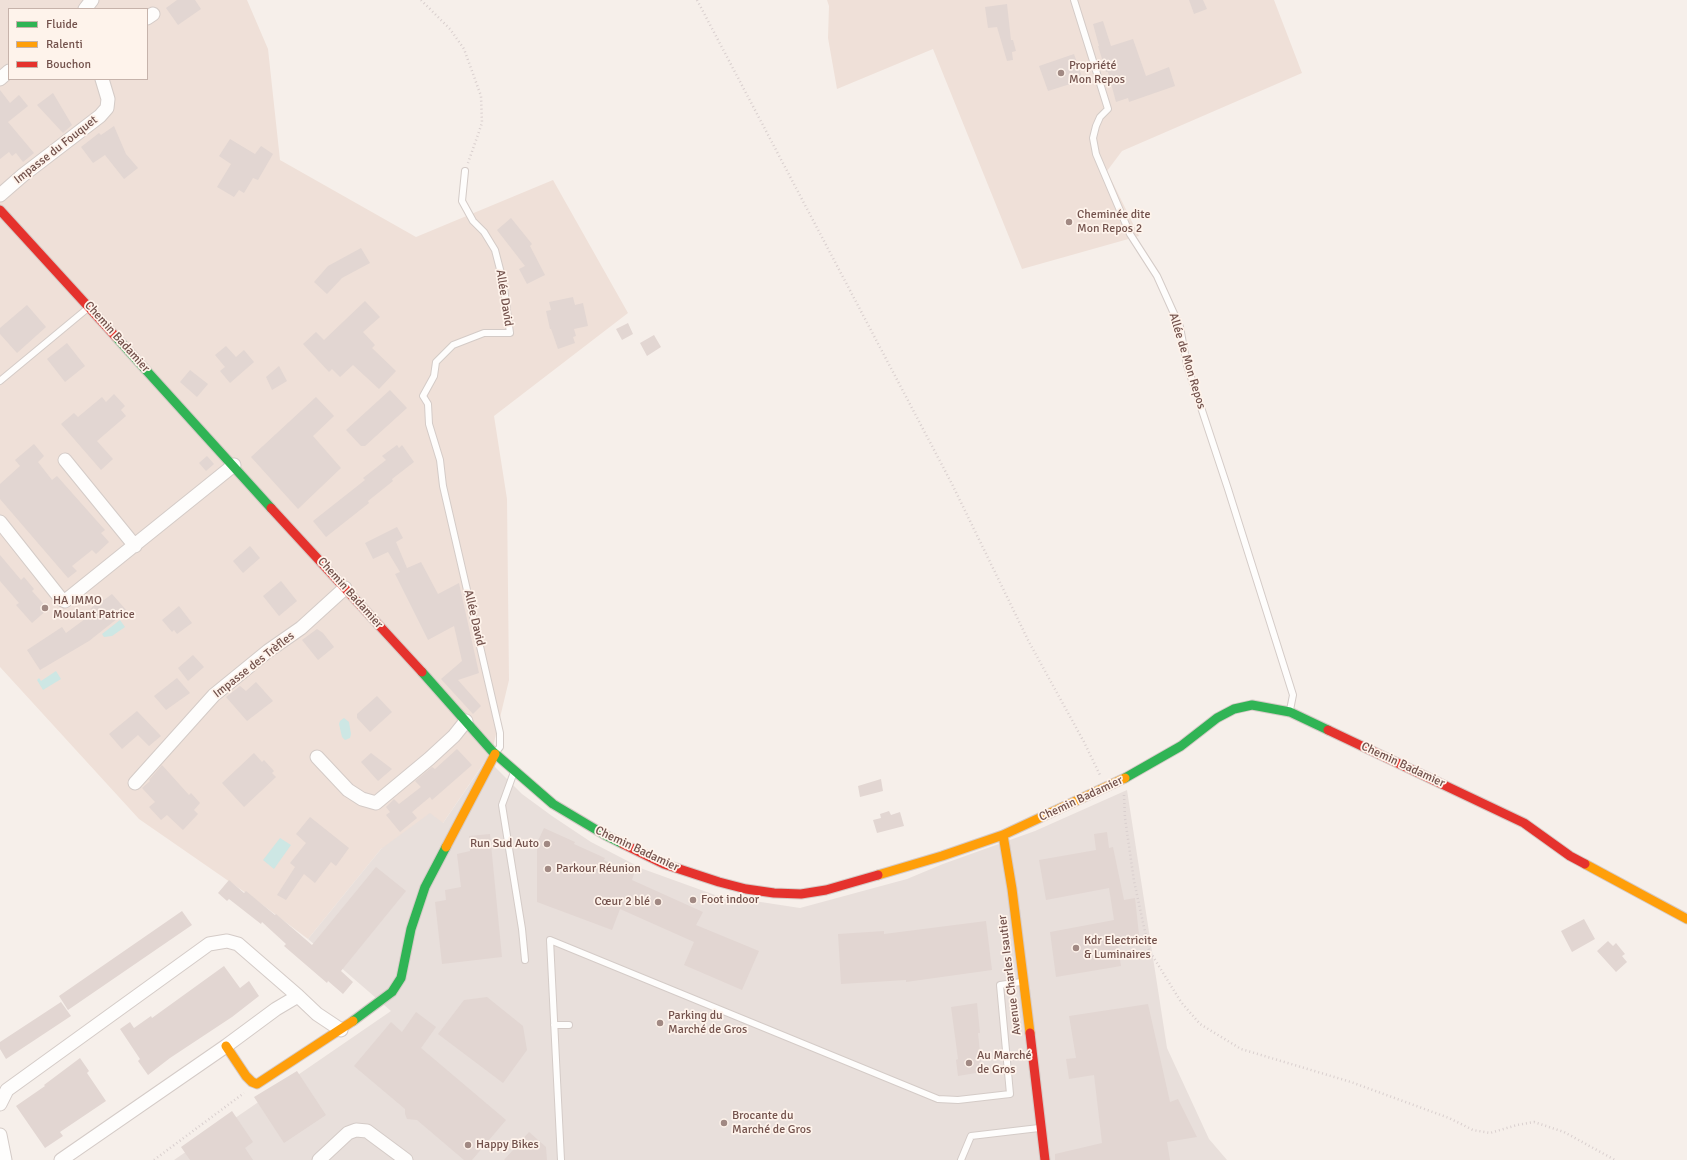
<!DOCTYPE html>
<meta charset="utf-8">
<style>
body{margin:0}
#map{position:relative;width:1687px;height:1160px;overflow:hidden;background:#f6efea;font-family:Signika,sans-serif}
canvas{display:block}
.legend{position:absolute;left:8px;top:8px;width:140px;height:72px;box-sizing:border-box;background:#fef3eb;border:1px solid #c6b3ab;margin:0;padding:5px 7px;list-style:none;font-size:12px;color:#73524c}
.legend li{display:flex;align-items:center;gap:8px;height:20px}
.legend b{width:20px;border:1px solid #c6b3ab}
</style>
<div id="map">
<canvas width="1687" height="1160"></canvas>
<ul class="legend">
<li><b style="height:5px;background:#30b455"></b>Fluide</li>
<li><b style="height:5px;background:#ff9f0a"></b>Ralenti</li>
<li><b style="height:5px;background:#e5322d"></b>Bouchon</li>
</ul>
</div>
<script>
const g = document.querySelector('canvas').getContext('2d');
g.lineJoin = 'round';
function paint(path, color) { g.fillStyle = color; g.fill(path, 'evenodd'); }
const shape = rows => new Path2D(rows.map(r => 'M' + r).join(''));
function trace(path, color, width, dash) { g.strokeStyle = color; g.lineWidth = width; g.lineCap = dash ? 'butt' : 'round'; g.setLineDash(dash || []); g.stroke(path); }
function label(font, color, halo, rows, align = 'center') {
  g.font = font + ' Signika,sans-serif'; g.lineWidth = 3.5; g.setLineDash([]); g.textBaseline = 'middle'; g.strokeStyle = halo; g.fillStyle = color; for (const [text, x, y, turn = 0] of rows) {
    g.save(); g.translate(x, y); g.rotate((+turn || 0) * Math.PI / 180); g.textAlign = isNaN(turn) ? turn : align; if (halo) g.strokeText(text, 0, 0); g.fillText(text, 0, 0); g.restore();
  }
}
paint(shape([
 [0,0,247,0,268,49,280,160,416,237,553,180,628,313,494,416,507,499,509,680,492,751,443,823,381,849,308,939,256,900,139,819,0,667],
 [9,9,147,9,147,79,9,79],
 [827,0,1274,0,1302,73,1122,151,1107,171,1139,236,1022,269,933,49,837,89,828,38,829,6]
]), '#efe0d8');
paint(shape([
 [487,759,522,794,552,816,591,842,643,869,715,895,800,908,907,879,943,864,1035,831,1127,790,1167,1048,1209,1139,1227,1160,174,1160,391,1011,308,939,381,849,430,813,443,823]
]), '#e8dfdb');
paint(shape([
 [120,620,125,627,112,636,104,637,102,634],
 [56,671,61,679,43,690,37,680,39,678,41,681],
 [344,718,349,722,351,734,350,738,345,740,342,737,339,724,340,721],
 [280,838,291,845,274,869,263,860]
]), '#cde7e4');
paint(shape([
 [177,0,195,0,201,9,178,25,166,8],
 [1189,0,1203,0,1207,9,1194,14],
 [1007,4,1011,40,1013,40,1016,51,1012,52,1013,60,1007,61,997,27,988,28,985,7],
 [1103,21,1111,46,1133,39,1146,76,1169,67,1175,86,1129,102,1128,98,1116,102,1108,72,1106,72,1098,46,1099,46,1093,24],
 [1074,54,1083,80,1048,91,1039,66],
 [0,90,10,103,19,95,28,106,8,122,34,153,23,162,16,153,12,156,9,152,0,159],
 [53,93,72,125,63,133,37,105],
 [114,126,126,154,138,168,124,179,105,155,93,163,81,147,99,133,101,135],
 [230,139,255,154,261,146,273,154,258,180,253,178,244,193,239,190,234,197,217,187,231,164,219,156],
 [511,218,532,244,530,246,545,275,527,284,519,269,525,266,497,230],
 [361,248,370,263,342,278,327,294,314,282,328,266],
 [573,297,575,305,583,303,588,326,574,329,576,336,573,337,575,343,558,349,551,329,550,329,546,311,551,310,549,302],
 [365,301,380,317,363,332,375,345,372,348,396,371,379,389,353,365,340,377,332,369,329,372,303,344,316,332,324,340],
 [27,305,46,327,17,353,0,334,0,328],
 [628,323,633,334,622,340,616,329],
 [654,335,661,347,647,356,640,343],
 [67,343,85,366,65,382,47,359],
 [226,346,236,357,244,350,254,362,230,383,220,371,225,367,215,355],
 [279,366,287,381,272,390,266,377],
 [190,370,208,384,197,397,180,382],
 [390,390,407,408,365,446,361,446,346,430],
 [114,394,125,406,121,410,126,416,97,441,113,459,101,470,61,424,74,413,78,417,102,397,106,402],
 [316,397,334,416,313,436,341,468,298,509,251,457],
 [34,444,44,456,38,462,52,480,57,476,96,520,105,530,101,533,109,542,96,554,92,550,72,566,77,571,68,578,0,499,0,484,20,466,15,460],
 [397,445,399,448,402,445,414,462,392,479,393,481,368,501,369,503,326,537,313,521,365,480,363,478,386,460,382,456],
 [207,456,214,464,206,471,199,463],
 [397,527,403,538,396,542,407,568,421,562,438,594,459,583,479,673,458,680,481,706,473,714,441,679,462,661,454,626,428,640,395,574,400,572,388,552,373,559,365,543],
 [250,546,260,558,243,573,233,561],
 [0,555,21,580,24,577,34,589,32,591,48,609,32,623,16,605,19,603,0,581],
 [281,581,297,601,279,616,263,596],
 [112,594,127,611,89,641,40,670,27,650,62,627,66,633,85,619,83,617,92,611,90,609,102,599,104,600],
 [179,606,192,623,177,634,174,630,172,632,162,620],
 [317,629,323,633,334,647,318,660,302,640],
 [193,655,204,667,188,681,178,668],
 [177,678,190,693,166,710,154,696],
 [256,682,273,701,247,721,226,697,240,686,246,691],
 [377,696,392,712,370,732,357,718,357,714],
 [137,711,161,736,149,746,138,735,122,749,109,734],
 [457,749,472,765,432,800,430,797,412,812,417,818,400,832,386,815,390,812,386,807,394,799,399,804,421,787,415,781,432,767,435,769],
 [254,753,262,762,264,760,274,771,272,773,276,777,244,807,222,783],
 [371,753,392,769,378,781,361,762],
 [162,765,189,795,191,793,200,803,194,810,198,814,183,830,167,815,161,820,149,807,155,802,142,788,150,781,149,780],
 [881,779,883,791,860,797,858,786],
 [889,811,891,815,900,812,904,826,877,833,873,820,881,818,880,814],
 [310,817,349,848,336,866,331,862,315,883,304,874,286,900,277,895,295,867,290,863,306,843,296,834],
 [544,828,575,842,574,844,605,858,604,860,634,874,632,880,703,912,696,925,759,951,742,990,684,965,694,942,620,909,612,930,537,902,537,843],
 [1107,832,1109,848,1113,847,1124,900,1135,898,1139,935,1117,938,1121,966,1056,977,1050,932,1114,920,1109,888,1046,900,1039,860,1096,850,1094,834],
 [490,834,502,957,442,964,435,902,446,900,445,890,461,887,457,854,470,851,469,836],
 [376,867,406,891,341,971,353,982,343,994,328,981,327,983,284,946,286,944,262,922,261,924,229,899,227,901,218,893,229,880,244,893,246,891,275,915,276,914,312,945],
 [182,911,192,925,68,1010,59,996],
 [1584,919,1595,939,1572,952,1561,931],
 [986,921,992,970,906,982,906,980,841,984,838,934,884,931,884,934],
 [1608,941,1613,946,1616,943,1625,954,1622,956,1627,962,1616,972,1597,951],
 [224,966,240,988,249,981,259,996,232,1017,170,1058,148,1075,138,1061,140,1059,120,1029,130,1022,134,1028,151,1016,152,1018],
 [487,997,523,1026,527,1050,503,1083,438,1034,464,1000],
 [61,1002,71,1016,6,1059,0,1049,0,1042],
 [977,1003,980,1033,978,1033,982,1072,958,1076,956,1060,958,1059,951,1007],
 [1148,1004,1170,1102,1178,1099,1197,1137,1167,1142,1170,1160,1055,1160,1055,1154,1102,1143,1094,1075,1069,1079,1066,1059,1076,1058,1069,1016],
 [416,1012,436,1027,421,1048,506,1120,472,1160,464,1160,417,1120,407,1119,405,1114,405,1109,354,1066,391,1022,402,1032],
 [80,1058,89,1071,87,1073,106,1101,60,1132,63,1136,45,1148,16,1106,45,1086,44,1085],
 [297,1071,326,1115,284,1143,254,1097],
 [232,1111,253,1142,245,1148,253,1160,190,1160,181,1147],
 [529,1132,546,1147,547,1160,504,1160]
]), '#e2d6d2');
const lane = shape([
 [1074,0,1108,109,1100,117,1096,126,1093,138,1096,154,1130,234,1157,276,1180,327,1187,365,1228,489,1293,695,1290,710],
 [465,171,462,201,473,221,484,232,495,250,503,281,510,333,484,333,453,345,436,362,434,376,423,396,428,404,429,424,440,460,443,486,500,733,500,747,496,752],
 [0,381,88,308],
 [514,772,502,805,522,929,525,960],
 [554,1025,569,1025],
 [561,1160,550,940,938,1099,958,1100,1010,1094,1000,985,1021,982],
 [961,1160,971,1136,1039,1128]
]);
const street = shape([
 [85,9,92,0],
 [147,18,153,14],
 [0,79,9,71],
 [0,195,23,175,100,116,107,108,108,99,102,79],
 [65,460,135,546],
 [0,522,61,599,65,601,234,465],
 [317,757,348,790,362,799,376,803,429,759,454,736,466,721],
 [135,783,214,695,268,651,301,628,345,588],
 [0,1104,7,1090,209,944,227,941,238,944,298,996],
 [0,1135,5,1160],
 [61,1160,226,1046,276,1009,298,996,317,1014,341,1030],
 [319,1160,348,1133,356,1130,367,1131,406,1160]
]);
const fast = shape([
 [116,337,271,508],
 [422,672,492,751,553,804,605,835,623,844],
 [1125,778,1181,746,1217,718,1234,709,1252,705,1290,712,1328,730],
 [353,1021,392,992,401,978,411,929,425,887,446,847]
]);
const slow = shape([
 [1003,835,1012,889,1030,1033],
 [446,847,495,754],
 [1585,864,1687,919],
 [878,875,942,856,1003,835,1125,778],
 [226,1046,246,1076,252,1082,257,1084,353,1021]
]);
const jam = shape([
 [0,210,116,337],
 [271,508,422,672],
 [1328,730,1524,823,1570,856,1585,864],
 [623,844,664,864,719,882,746,889,774,893,801,894,826,890,878,875],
 [1030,1033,1045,1160]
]);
trace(lane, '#d4cbc7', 8);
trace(street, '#d4cbc7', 15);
trace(fast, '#d5cac6', 11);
trace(slow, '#d5cac6', 11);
trace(jam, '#d5cac6', 11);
trace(shape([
 [421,0,450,29,464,49,481,96,482,123,468,163],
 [697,0,952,484,1029,642,1084,742,1100,775],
 [1124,795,1125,818,1134,881,1149,950,1181,1002,1200,1024,1241,1049,1351,1082,1449,1118,1473,1130,1490,1133,1517,1125,1534,1122,1564,1132,1615,1160],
 [154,1160,244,1093]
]), '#d9cfce', 2.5, [1, 3]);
trace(lane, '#fefdfc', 6);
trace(street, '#fefdfc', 13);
trace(fast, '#30b455', 9);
trace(slow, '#ff9f0a', 9);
trace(jam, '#e5322d', 9);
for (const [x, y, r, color] of [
 [1061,73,4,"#a18983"],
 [1069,222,4,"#a18983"],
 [45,608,4,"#a18983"],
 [547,844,4,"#a18983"],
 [548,869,4,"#a18983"],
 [693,900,4,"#a18983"],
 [658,902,4,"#a18983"],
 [1076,948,4,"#a18983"],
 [660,1023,4,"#a18983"],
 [969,1063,4,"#a18983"],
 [724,1123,4,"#a18983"],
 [468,1145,4,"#a18983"]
]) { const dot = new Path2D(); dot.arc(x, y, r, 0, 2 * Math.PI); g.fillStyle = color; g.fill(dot); trace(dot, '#fef3eb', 1.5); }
label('12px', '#73524c', '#fef3eb', [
 ["Propriété",1069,66],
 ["Mon Repos",1069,80],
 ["Cheminée dite",1077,215],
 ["Mon Repos 2",1077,229],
 ["HA IMMO",53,601],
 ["Moulant Patrice",53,615],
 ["Run Sud Auto",539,844,"right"],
 ["Parkour Réunion",556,869],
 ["Foot indoor",701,900],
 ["Cœur 2 blé",650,902,"right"],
 ["Kdr Electricite",1084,941],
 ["& Luminaires",1084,955],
 ["Parking du",668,1016],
 ["Marché de Gros",668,1030],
 ["Au Marché",977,1056],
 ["de Gros",977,1070],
 ["Brocante du",732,1116],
 ["Marché de Gros",732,1130],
 ["Happy Bikes",476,1145]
], 'left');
label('12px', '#73524c', '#fef3eb', [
 ["Impasse du Fouquet",56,150,-38],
 ["Allée David",504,298,81],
 ["Chemin Badamier",117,337,48],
 ["Allée de Mon Repos",1187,361,73],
 ["Chemin Badamier",350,593,48],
 ["Allée David",474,618,77],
 ["Impasse des Trèfles",254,665,-38],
 ["Chemin Badamier",1403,765,25],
 ["Chemin Badamier",1081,799,-25],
 ["Chemin Badamier",637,849,25],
 ["Avenue Charles Isautier",1010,975,-97]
]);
</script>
